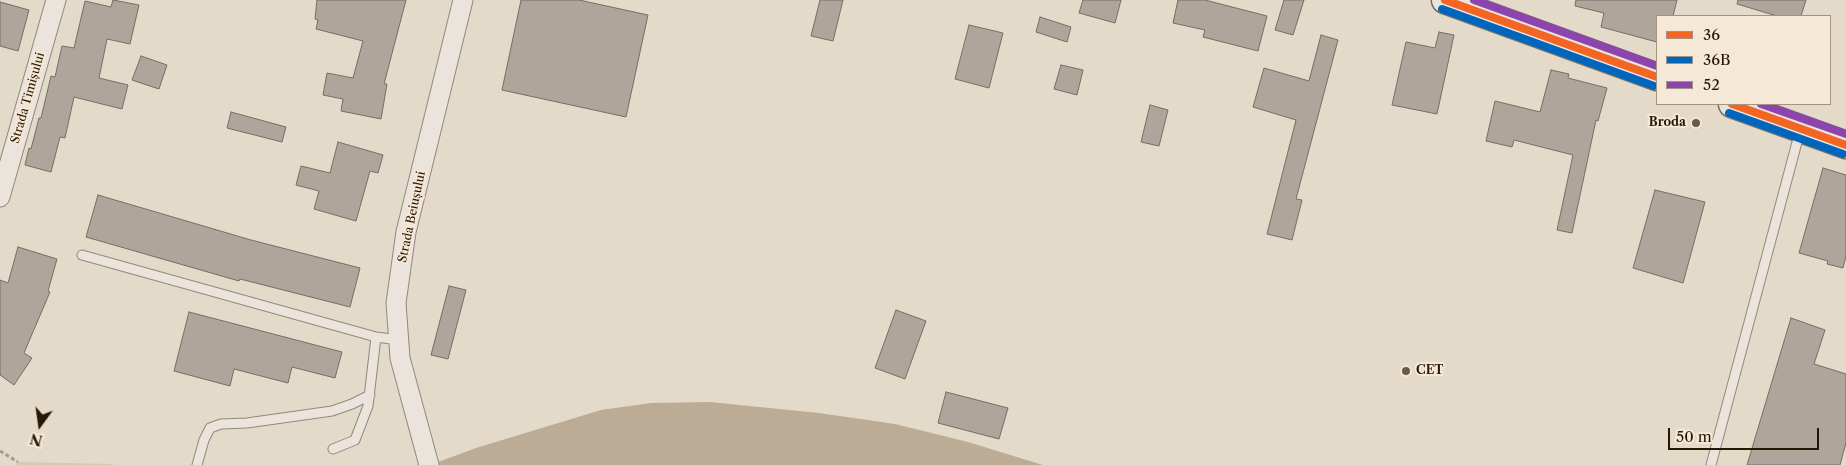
<!DOCTYPE html>
<meta charset="utf-8">
<style>
body{margin:0}
#map{position:relative;width:1846px;height:465px;overflow:hidden;background:#e4daca;font-family:"Libre Caslon Text",serif}
canvas{display:block}
.legend{position:absolute;left:1656px;top:15px;width:175px;height:90px;box-sizing:border-box;background:#f5e8d6;border:1px solid #a39480;margin:0;padding:6px 9px;list-style:none;font-size:15px;color:#281700}
.legend li{display:flex;align-items:center;gap:10px;height:25px}
.legend b{width:25px;border:1px solid #a39480}
.north{position:absolute;left:15px;top:400px;width:50px;height:50px;-webkit-text-stroke:4px #f5e8d6;paint-order:stroke;rotate:194deg;font-size:14px;font-weight:700;line-height:20px;text-align:center;color:#281700}
.north::after{content:'';display:block;margin:auto;width:18px;height:22px;background:#281700;clip-path:polygon(50% 0,100% 100%,50% 72%,0 100%)}
.scale{position:absolute;left:1668px;top:428px;width:151px;height:22px;box-sizing:border-box;border:2px solid #281700;border-top:0;padding-left:6px;font-size:15px;line-height:18px;white-space:nowrap;color:#281700;-webkit-text-stroke:4px #f5e8d6;paint-order:stroke}
</style>
<div id="map">
<canvas width="1846" height="465"></canvas>
<ul class="legend">
<li><b style="height:6px;background:#f26522"></b>36</li>
<li><b style="height:6px;background:#0065bd"></b>36B</li>
<li><b style="height:6px;background:#8e44ad"></b>52</li>
</ul>
<div class="north">N</div>
<div class="scale">50 m</div>
</div>
<script>
const g = document.querySelector('canvas').getContext('2d');
g.lineJoin = 'round';
function paint(path, color) { g.fillStyle = color; g.fill(path, 'evenodd'); }
const shape = rows => new Path2D(rows.map(r => 'M' + r).join(''));
function trace(path, color, width, dash) { g.strokeStyle = color; g.lineWidth = width; g.lineCap = dash ? 'butt' : 'round'; g.setLineDash(dash || []); g.stroke(path); }
function label(font, color, halo, rows, align = 'center') {
  g.font = font + ' "Libre Caslon Text",serif'; g.lineWidth = 4; g.setLineDash([]); g.textBaseline = 'middle'; g.strokeStyle = halo; g.fillStyle = color; for (const [text, x, y, turn = 0] of rows) {
    g.save(); g.translate(x, y); g.rotate((+turn || 0) * Math.PI / 180); g.textAlign = isNaN(turn) ? turn : align; if (halo) g.strokeText(text, 0, 0); g.fillText(text, 0, 0); g.restore();
  }
}
paint(shape([
 [18,462,113,464,113,465,17,465]
]), '#d7c8b2');
paint(shape([
 [710,402,819,413,895,424,968,442,1043,465,430,465,476,448,601,410,651,403]
]), '#bcac96');
const building = shape([
 [113,0,139,5,130,44,107,39,99,78,128,85,122,109,74,97,65,138,60,137,51,172,25,165,29,148,31,149,39,118,41,118,51,76,55,77,62,46,74,48,85,1,111,7,113,0],
 [317,0,406,0,384,84,387,84,381,119,341,111,343,99,323,95,327,73,353,78,363,41,316,29,318,20,315,19,317,0],
 [521,0,579,0,648,15,626,117,502,90,521,0],
 [820,0,843,0,833,41,811,36,820,0],
 [1083,0,1121,0,1115,23,1079,13,1083,0],
 [1178,0,1205,0,1267,16,1258,51,1203,37,1205,30,1173,23,1178,0],
 [1284,0,1304,0,1293,35,1275,30,1284,0],
 [1576,0,1677,0,1673,16,1657,16,1657,42,1601,27,1604,13,1575,6,1576,0],
 [1738,0,1806,0,1801,16,1777,16,1737,4,1738,0],
 [0,2,29,10,18,51,0,46,0,2],
 [1040,17,1071,27,1067,42,1036,32,1040,17],
 [969,25,1003,33,989,88,955,79,969,25],
 [1439,32,1454,35,1437,114,1392,105,1406,42,1435,48,1439,32],
 [1321,35,1338,40,1296,199,1302,200,1292,240,1267,234,1296,120,1253,107,1264,68,1309,81,1321,35],
 [141,56,167,65,159,89,132,80,141,56],
 [1061,65,1083,70,1077,95,1054,89,1061,65],
 [1551,70,1569,74,1568,78,1607,88,1598,121,1596,120,1572,233,1557,230,1573,155,1514,140,1512,147,1486,141,1495,101,1540,112,1551,70],
 [1150,105,1168,110,1159,146,1141,142,1150,105],
 [231,112,286,127,282,142,227,128,231,112],
 [338,142,383,155,378,173,370,171,356,221,314,209,319,191,296,185,301,166,330,173,338,142],
 [1823,168,1846,175,1846,256,1843,268,1827,264,1828,261,1799,253,1823,168],
 [1655,190,1705,202,1683,283,1633,268,1655,190],
 [98,195,251,240,360,268,350,307,240,279,239,281,86,237,98,195],
 [18,247,57,259,48,291,50,292,24,353,32,358,14,385,0,375,0,280,8,283,18,247],
 [449,286,466,290,448,359,431,355,449,286],
 [896,310,926,321,905,379,875,368,896,310],
 [189,312,342,352,335,378,292,367,288,383,234,369,230,386,174,371,189,312],
 [1791,318,1825,330,1814,364,1846,374,1846,443,1840,465,1747,465,1791,318],
 [946,392,1008,408,999,439,938,423,946,392]
]);
paint(building, '#aea69a');
trace(building, '#756e62', 1);
const lane = shape([
 [82,255,376,337,399,340],
 [333,449,355,440,368,406,376,337],
 [197,465,204,440,210,428,221,424,247,423,332,411,352,404,370,395],
 [1711,465,1800,131]
]);
const street = shape([
 [0,197,56,0],
 [429,465,400,358,396,303,406,232,463,0]
]);
const secondary = shape([
 [1445,0,1657,77],
 [1732,104,1846,145]
]);
trace(lane, '#90897d', 11);
trace(street, '#90897d', 21);
trace(secondary, '#756e62', 29);
trace(shape([
 [0,451,18,462]
]), '#a39d94', 3, [4, 2.5]);
trace(lane, '#eae4dd', 9);
trace(street, '#eae4dd', 19);
trace(secondary, '#eae4dd', 26);
trace(shape([
 [1445,0,1657,77],
 [1732,104,1846,145]
]), '#f26522', 8);
trace(shape([
 [1442,9,1654,86],
 [1729,113,1843,154]
]), '#0065bd', 8);
trace(shape([
 [1474,0,1657,66],
 [1761,104,1846,134]
]), '#8e44ad', 8);
for (const [x, y, r, color] of [
 [1696,123,5,"#6a5b47"],
 [1406,371,5,"#6a5b47"]
]) { const dot = new Path2D(); dot.arc(x, y, r, 0, 2 * Math.PI); g.fillStyle = color; g.fill(dot); trace(dot, '#f5e8d6', 2); }
label('12px', '#281700', '#f5e8d6', [
 ["Strada Timișului",28,98,-74],
 ["Strada Beiușului",412,217,-78]
]);
label('bold 12px', '#281700', '#f5e8d6', [
 ["Broda",1686,123],
 ["CET",1416,371,"left"]
], 'right');
</script>
